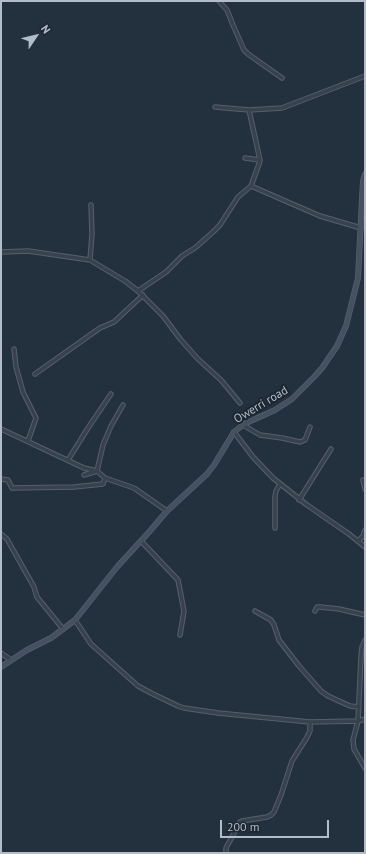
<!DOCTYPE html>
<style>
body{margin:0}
#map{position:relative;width:366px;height:854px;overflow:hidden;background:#23303e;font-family:"PT Sans",sans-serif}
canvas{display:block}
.frame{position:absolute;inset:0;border:2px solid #b3bdc9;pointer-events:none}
.north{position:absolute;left:16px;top:16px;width:40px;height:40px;-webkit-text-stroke:3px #1c2732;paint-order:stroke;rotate:55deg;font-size:11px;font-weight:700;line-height:16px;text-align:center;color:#b3bdc9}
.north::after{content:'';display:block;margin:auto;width:14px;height:18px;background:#b3bdc9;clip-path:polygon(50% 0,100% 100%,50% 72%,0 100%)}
.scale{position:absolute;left:220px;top:820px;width:109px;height:18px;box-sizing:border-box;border:2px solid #b3bdc9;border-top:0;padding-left:5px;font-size:12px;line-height:14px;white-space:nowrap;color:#b3bdc9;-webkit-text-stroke:3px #1c2732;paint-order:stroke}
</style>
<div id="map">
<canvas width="366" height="854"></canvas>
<div class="frame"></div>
<div class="north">N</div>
<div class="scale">200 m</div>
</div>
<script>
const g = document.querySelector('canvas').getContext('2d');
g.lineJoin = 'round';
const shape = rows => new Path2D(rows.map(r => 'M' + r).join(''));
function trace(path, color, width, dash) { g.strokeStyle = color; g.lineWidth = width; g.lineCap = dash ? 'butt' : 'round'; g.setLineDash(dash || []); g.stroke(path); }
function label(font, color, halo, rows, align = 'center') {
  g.font = font + ' "PT Sans",sans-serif'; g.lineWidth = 4; g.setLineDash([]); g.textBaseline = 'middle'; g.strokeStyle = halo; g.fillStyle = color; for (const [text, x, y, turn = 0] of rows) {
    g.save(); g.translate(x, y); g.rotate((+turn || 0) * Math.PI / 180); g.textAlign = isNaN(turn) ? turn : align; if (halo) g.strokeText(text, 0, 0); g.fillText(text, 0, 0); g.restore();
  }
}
const street = shape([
 [219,1,227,10,233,25,244,50,248,54,282,78],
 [215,107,249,110,282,108,365,76],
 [245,158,260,160],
 [251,186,320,216,361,228],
 [1,252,28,251,90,260,125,281,138,291,163,316,181,340,198,359,221,380,240,403],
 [90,260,92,234,91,205],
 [138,291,166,272,182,256,195,248,213,232,220,225,238,197,251,186,259,164,260,160,249,110],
 [14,349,16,367,23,392,36,418,28,441],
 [35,374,100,328,114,322,143,295],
 [243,425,260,435,282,438,300,442,305,440,310,427],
 [1,429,84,468,97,471,105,478,134,488,167,511],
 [234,432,253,457,273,478,307,505,349,534,365,547],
 [68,460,88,428,111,394],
 [84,475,97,471,103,445,111,426,123,405],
 [1,479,8,480,12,488,74,487,103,484,105,478],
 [363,480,365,489],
 [299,500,331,449],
 [275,528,275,497,276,491,280,484],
 [1,534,7,539,34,587,37,597,63,629],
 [141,541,178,580,184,611,180,635],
 [358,541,363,536,365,530],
 [255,611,271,620,274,625,279,640,299,666,321,691,328,696,350,706,359,707],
 [315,611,317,607,320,607,339,609,365,615],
 [75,620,91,644,138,686,151,693,178,706,184,708,218,713,310,722,358,721,365,719],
 [365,640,362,647,361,657,358,721,353,740,354,749,365,768],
 [1,653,11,660],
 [226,853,226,848,240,822,242,821,267,817,271,815,274,812,281,795,292,761,306,739,310,731,310,722]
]);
const secondary = shape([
 [1,667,27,650,51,638,75,620,117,567,149,532,167,511,207,474,214,465,234,432,244,424,275,410,292,399,314,377,322,368,337,346,346,326,358,278,362,199,363,181,365,174]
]);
trace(street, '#55606b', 5.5);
trace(secondary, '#55606b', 6);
trace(street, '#37424e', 3.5);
trace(secondary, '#455161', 4.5);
label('12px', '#b3bdc9', '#1c2732', [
 ["Owerri road",261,405,-31]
]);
</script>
